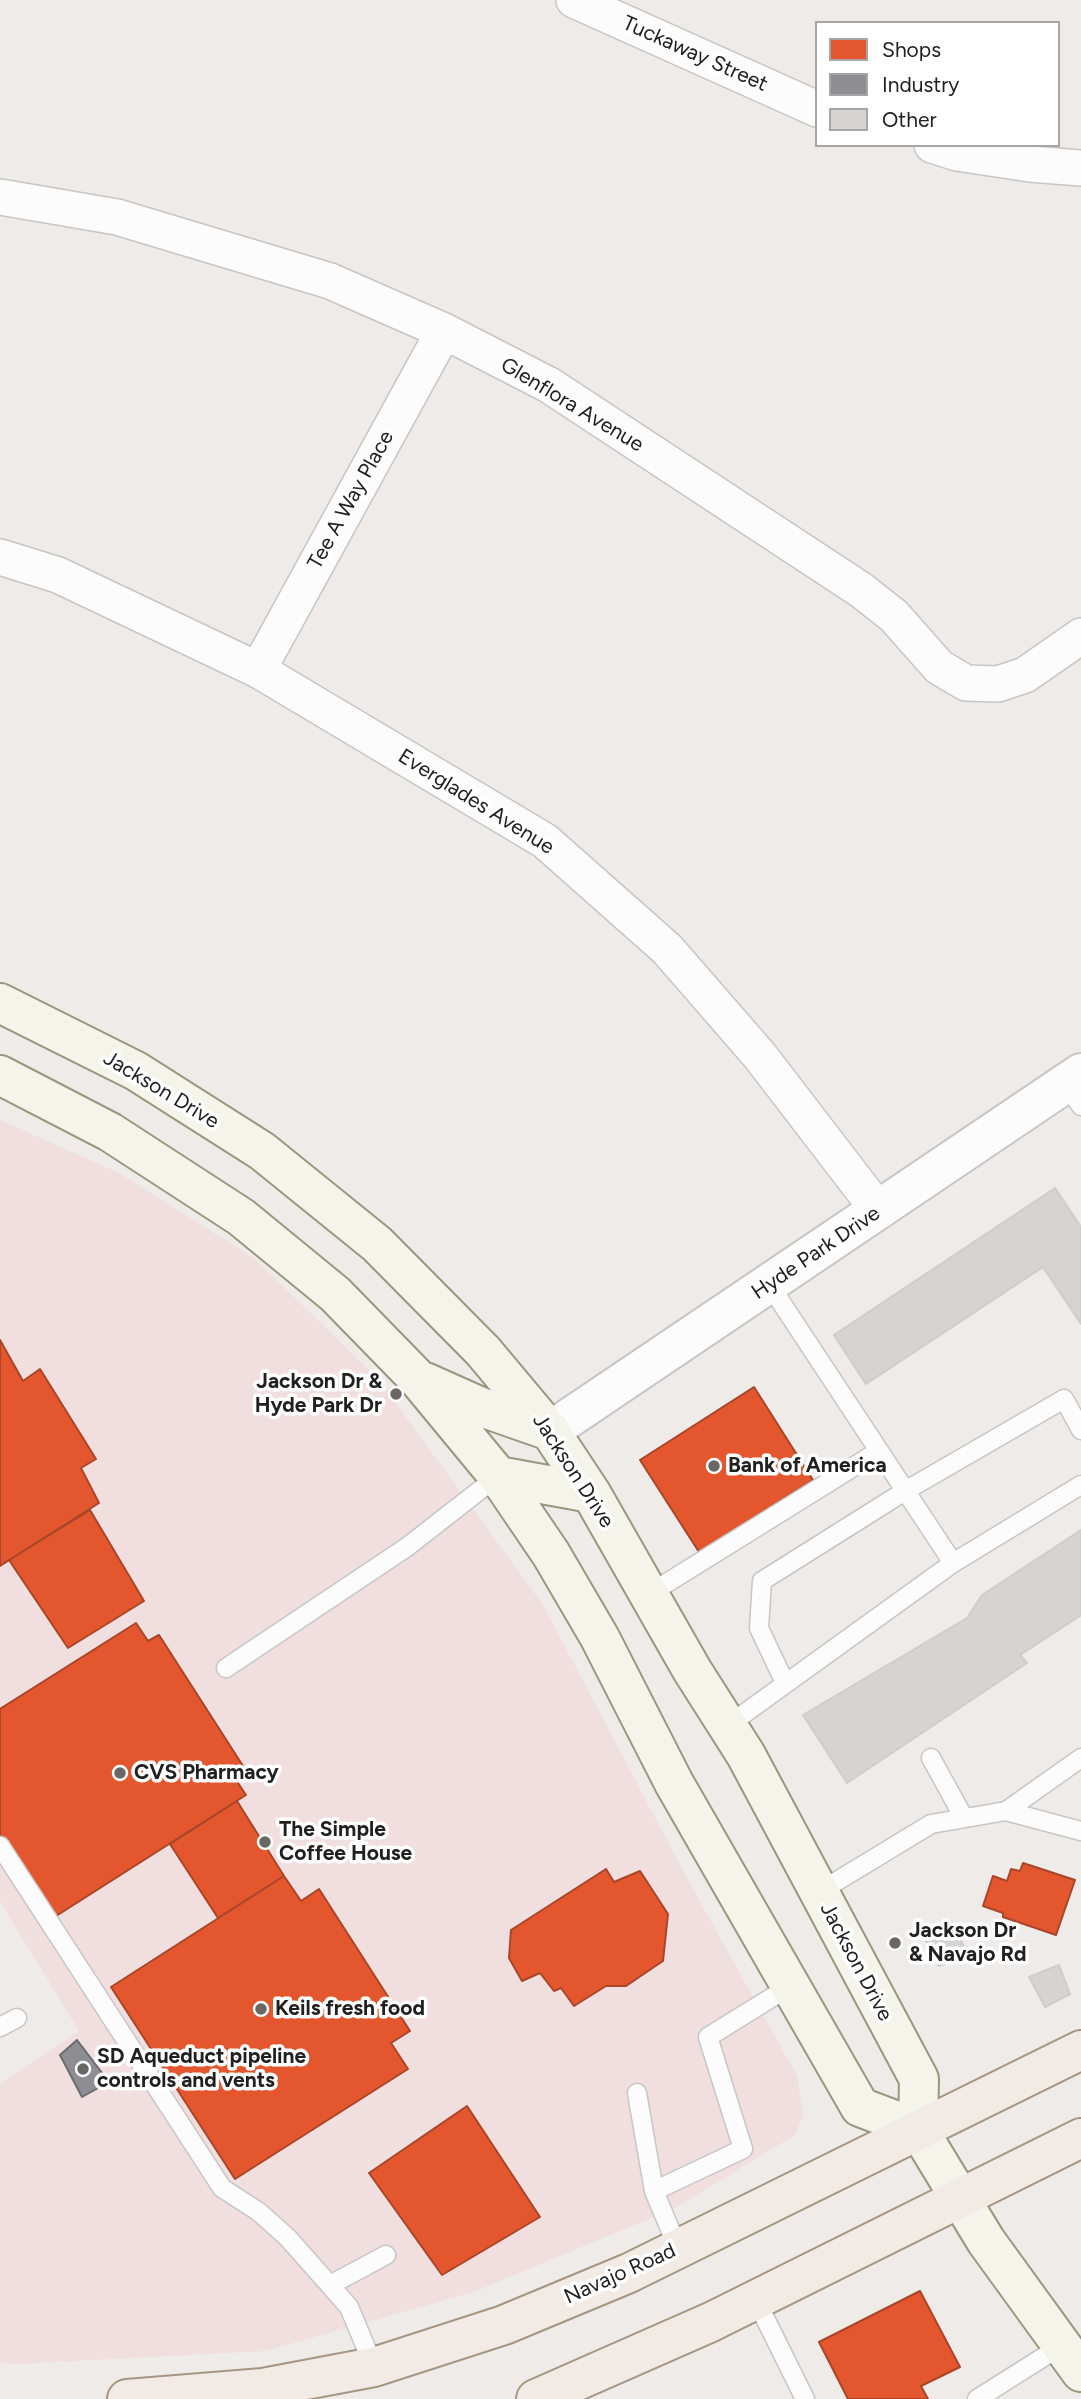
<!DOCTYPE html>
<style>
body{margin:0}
#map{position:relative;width:1081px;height:2399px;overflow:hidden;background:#eeebe8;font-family:Figtree,sans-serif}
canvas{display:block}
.legend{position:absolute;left:815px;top:21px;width:245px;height:126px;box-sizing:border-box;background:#fff;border:2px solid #a6a6a6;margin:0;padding:9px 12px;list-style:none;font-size:21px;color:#202020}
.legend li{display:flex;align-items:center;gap:14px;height:35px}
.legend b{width:35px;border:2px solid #a6a6a6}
</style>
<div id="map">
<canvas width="1081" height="2399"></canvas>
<ul class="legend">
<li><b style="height:19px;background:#e4572e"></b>Shops</li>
<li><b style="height:19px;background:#8d8d92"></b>Industry</li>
<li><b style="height:19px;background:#d6d3d1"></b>Other</li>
</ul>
</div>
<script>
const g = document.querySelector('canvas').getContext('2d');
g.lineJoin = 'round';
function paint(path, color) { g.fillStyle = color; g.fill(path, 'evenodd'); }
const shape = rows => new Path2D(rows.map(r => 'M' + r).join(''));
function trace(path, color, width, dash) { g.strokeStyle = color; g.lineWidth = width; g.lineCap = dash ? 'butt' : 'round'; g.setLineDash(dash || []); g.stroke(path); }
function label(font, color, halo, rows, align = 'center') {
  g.font = font + ' Figtree,sans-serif'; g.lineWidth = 7; g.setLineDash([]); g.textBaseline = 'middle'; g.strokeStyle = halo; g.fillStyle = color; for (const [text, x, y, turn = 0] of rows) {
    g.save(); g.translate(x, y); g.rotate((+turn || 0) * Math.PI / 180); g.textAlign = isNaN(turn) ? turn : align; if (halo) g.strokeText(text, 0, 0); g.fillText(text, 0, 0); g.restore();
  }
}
paint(shape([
 [0,1120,119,1173,255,1259,378,1379,543,1605,689,1882,797,2076,803,2114,795,2135,673,2209,473,2292,265,2351,15,2364,0,2362,0,2084,79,2031,0,1901]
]), '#f1dede');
const shops = shape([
 [0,1340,23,1381,40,1369,96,1459,81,1468,99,1503,0,1566,0,1340],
 [754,1387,813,1480,699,1552,640,1460,754,1387],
 [90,1510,144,1601,68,1648,9,1560,90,1510],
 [136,1623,148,1641,159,1635,245,1769,234,1777,246,1795,53,1918,0,1836,0,1709,136,1623],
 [237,1801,284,1876,218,1918,170,1844,237,1801],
 [1023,1863,1075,1880,1056,1935,1003,1917,1003,1913,983,1906,993,1876,1007,1881,1011,1869,1020,1871,1023,1863],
 [606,1869,614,1882,640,1871,668,1914,663,1961,626,1986,606,1986,574,2006,561,1988,554,1991,540,1973,522,1981,509,1958,511,1930,606,1869],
 [284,1876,301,1901,319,1889,410,2031,391,2043,408,2069,235,2179,111,1987,284,1876],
 [467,2106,540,2217,442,2275,369,2173,467,2106],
 [920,2291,960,2367,921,2386,928,2399,848,2399,819,2342,920,2291]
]);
paint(shops, '#e4572e');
trace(shops, '#a9462a', 2);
const industry = shape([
 [77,2040,109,2082,82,2097,60,2055,77,2040]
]);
paint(industry, '#8d8d92');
trace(industry, '#6c6c70', 2);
const building = shape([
 [1055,1188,1081,1227,1081,1324,1043,1267,866,1384,834,1335,1055,1188],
 [1081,1530,1081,1615,1020,1655,1027,1663,847,1783,803,1715,967,1618,982,1595,1081,1530],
 [952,1922,967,1953,939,1966,924,1937,952,1922],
 [1059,1965,1070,1994,1045,2007,1029,1977,1059,1965]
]);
paint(building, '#d6d3d1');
trace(building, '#d1ccc9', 2);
const service = shape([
 [1066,1083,1081,1106],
 [769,1284,953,1563,1081,1485],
 [649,1594,879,1451],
 [226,1668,407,1547,498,1476],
 [785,1683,759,1628,762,1581,905,1491,1064,1399,1081,1430],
 [727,1726,953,1563],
 [931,1758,964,1818],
 [1006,1811,1081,1758],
 [0,1846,222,2188,259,2212,288,2238,349,2307,374,2367],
 [819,1892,931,1824,1006,1811,1081,1831],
 [0,2027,17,2018],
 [637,2093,654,2191],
 [678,2248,654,2191,743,2149,708,2037,792,1985],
 [330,2285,386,2255],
 [756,2300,805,2399],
 [977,2399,1061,2346]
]);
const minor = shape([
 [574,0,817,109],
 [932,145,957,153,1030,164,1081,168],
 [0,197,117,217,330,281,444,331,549,385,861,590,894,616,939,667,966,683,998,684,1025,675,1081,636],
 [0,557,58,575,258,670,545,841,667,949,760,1056,879,1211],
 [258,670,444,331]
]);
const tertiary = shape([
 [550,1431,1081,1073]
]);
const secondary = shape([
 [0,1003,136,1071,262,1151,377,1244,483,1351,550,1431,591,1493,692,1670,746,1755,919,2079,918,2129,986,2241,1081,2372],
 [0,1075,110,1132,241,1217,335,1294,417,1378,498,1476,551,1554,600,1638,674,1783,860,2107,918,2129],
 [425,1382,481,1407,550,1431],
 [498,1476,591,1493]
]);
const primary = shape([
 [127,2399,263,2388,374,2367,504,2325,629,2273,1081,2050],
 [536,2399,711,2322,1081,2138]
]);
trace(service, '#c7c6c4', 21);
trace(minor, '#c7c6c4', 38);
trace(tertiary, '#c7c6c4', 42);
trace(secondary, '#99977f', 42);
trace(primary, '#a59684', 42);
trace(service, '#fcfcfc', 18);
trace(minor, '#fcfcfc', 35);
trace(tertiary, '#fcfcfc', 38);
trace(secondary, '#f4f4eb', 38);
trace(primary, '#f1eae5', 38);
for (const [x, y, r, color] of [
 [396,1394,7,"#686766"],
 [714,1466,7,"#686766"],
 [120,1773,7,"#686766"],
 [265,1842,7,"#686766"],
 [895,1943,7,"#686766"],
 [261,2009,7,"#686766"],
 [83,2069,7,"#686766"]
]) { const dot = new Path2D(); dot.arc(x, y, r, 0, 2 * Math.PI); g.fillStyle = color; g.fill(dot); trace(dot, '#fff', 2.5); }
label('21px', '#202020', '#fff', [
 ["Tuckaway Street",695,54,24],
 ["Glenflora Avenue",572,405,31],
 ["Tee A Way Place",351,500,-61],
 ["Everglades Avenue",476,802,32],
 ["Jackson Drive",161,1090,31],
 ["Hyde Park Drive",816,1253,-34],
 ["Jackson Drive",573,1471,57],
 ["Jackson Drive",856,1962,62],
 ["Navajo Road",620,2274,-24]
]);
label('bold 21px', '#202020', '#fff', [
 ["Jackson Dr &",382,1382,"right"],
 ["Hyde Park Dr",382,1406,"right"],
 ["Bank of America",728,1466],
 ["CVS Pharmacy",134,1773],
 ["The Simple",279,1830],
 ["Coffee House",279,1854],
 ["Jackson Dr",909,1931],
 ["& Navajo Rd",909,1955],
 ["Keils fresh food",275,2009],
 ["SD Aqueduct pipeline",97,2057],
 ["controls and vents",97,2081]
], 'left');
</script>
